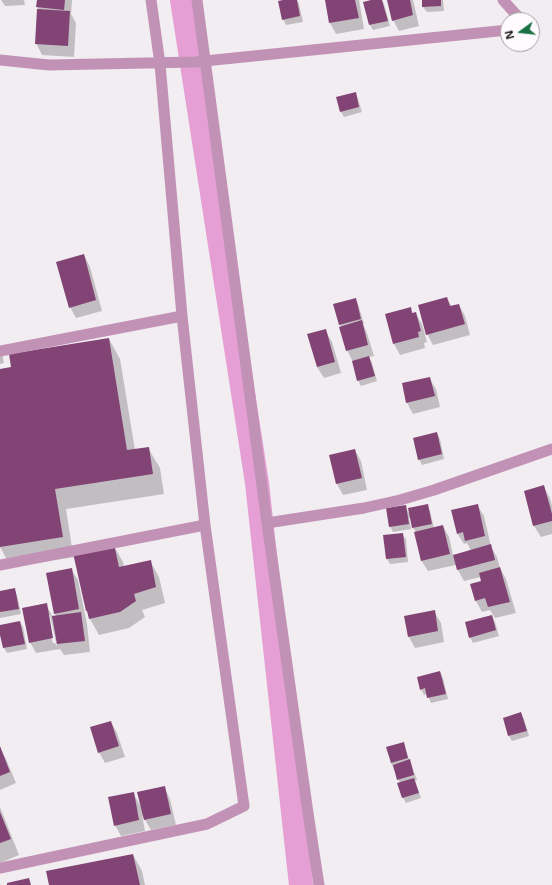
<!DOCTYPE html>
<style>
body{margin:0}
#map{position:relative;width:552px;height:885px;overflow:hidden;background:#f2edf1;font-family:"Noto Sans",sans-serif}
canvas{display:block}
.north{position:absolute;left:500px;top:12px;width:40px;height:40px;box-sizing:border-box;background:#fffbfe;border:1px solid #a29fa1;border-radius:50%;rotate:255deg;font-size:11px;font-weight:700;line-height:16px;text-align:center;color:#161516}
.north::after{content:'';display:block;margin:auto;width:14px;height:18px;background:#197043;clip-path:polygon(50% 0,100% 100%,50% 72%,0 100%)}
</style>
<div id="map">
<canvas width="552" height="885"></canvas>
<div class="north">N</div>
</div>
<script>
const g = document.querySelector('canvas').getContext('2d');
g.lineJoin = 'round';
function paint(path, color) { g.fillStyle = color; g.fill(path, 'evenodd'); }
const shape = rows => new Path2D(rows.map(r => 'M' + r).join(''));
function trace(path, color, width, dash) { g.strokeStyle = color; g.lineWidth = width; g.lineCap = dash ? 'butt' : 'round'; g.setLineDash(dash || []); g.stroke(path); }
paint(shape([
 [1,0,24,0,25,5,5,6],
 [38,0,72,0,71,14,76,23,74,57,42,55,36,43],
 [288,0,297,0,299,4,303,22,286,25,283,19],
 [326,0,359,0,364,29,336,34,330,23],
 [376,0,382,0,384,4,390,26,373,30,370,25,364,3],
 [388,0,413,0,419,26,399,31,393,20],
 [423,0,443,0,444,11,427,12,423,7],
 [355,93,358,99,362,112,344,117,341,112,337,98],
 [84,255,90,267,102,311,76,318,70,307],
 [355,299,358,304,364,324,363,324,367,333,374,356,369,357,372,363,377,381,361,386,358,380,353,362,347,350,340,324],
 [447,299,452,307,459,305,465,316,470,335,433,345,427,334],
 [410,308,413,314,415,313,422,324,427,342,424,343,425,348,400,355,394,344,386,315],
 [325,330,332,342,341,373,324,378,317,367],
 [109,339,120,359,135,450,148,448,160,468,164,494,66,509,73,554,114,546,123,562,124,567,150,561,159,577,165,603,142,610,145,617,129,628,99,635,90,619,75,557,11,567,0,547,0,370,12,368],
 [0,344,4,363,0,364],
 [429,378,436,389,440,407,413,414,407,403],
 [437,433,440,439,444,459,422,465,419,459],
 [355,450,361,461,367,490,343,495,337,484],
 [543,486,550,498,552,506,552,534,541,537,534,526,525,492],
 [427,505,430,511,434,528,443,526,449,537,453,555,471,551,467,543,464,544,457,533,477,505,484,516,491,547,497,557,500,568,506,579,516,613,495,618,490,610,482,612,476,601,471,585,482,582,481,577,464,581,458,570,456,565,428,571,421,560,416,532,413,528,411,518,409,518,411,529,393,532,390,526,405,506,410,515],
 [402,534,406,539,408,562,390,564,387,559,384,536],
 [71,569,78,580,87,624,90,652,64,655,60,649,36,653,30,642,46,605,53,617,56,616,55,614],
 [48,615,50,615,57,647,55,643,53,643,50,634],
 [14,589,17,595,21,614,0,618,0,592],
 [434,611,441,623,444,642,415,648,409,637],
 [492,616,495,622,499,636,473,643,470,637],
 [20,622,23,627,27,649,7,653,4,648,0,626],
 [440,672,443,678,448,699,431,703,427,694,424,695,421,689],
 [521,713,524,719,529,736,512,741,509,736],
 [111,722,117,733,125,757,105,763,99,752],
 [403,744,412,766,417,780,415,781,421,798,406,803,403,798,400,783,391,763],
 [0,748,6,759,16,783,0,790],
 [164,787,170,799,176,825,151,830,142,815,145,831,121,836,115,825,133,793,141,807],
 [0,807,19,855,0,863],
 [133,855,142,871,145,885,50,885]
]), '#0003');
trace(shape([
 [182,0,257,483,301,885]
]), '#e59fd5', 24);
paint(shape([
 [37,0,65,0,64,10,36,7],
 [283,0,297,0,300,16,282,20,278,1],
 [325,0,355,0,359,18,329,23],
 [371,0,382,0,388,21,369,25,363,2],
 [387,0,410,0,413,15,392,21],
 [422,0,441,0,441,6,422,7],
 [37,9,70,11,68,46,35,44],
 [356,92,359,107,340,112,336,97],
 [84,254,96,300,69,308,56,262],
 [447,297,450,306,459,304,465,324,426,335,418,305],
 [356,298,361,319,339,325,333,304],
 [411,307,412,313,416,312,421,331,418,332,419,337,393,344,385,314],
 [362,320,368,345,346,351,339,327],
 [326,329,335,362,317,367,307,334],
 [109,338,127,450,149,447,153,474,55,489,63,537,0,547,0,369,11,367,9,354],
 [369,356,375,376,357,381,352,361],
 [430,377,435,396,406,403,402,383],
 [437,432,442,454,418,460,413,438],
 [355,449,362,478,336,484,329,455],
 [544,485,552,514,552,521,533,526,524,491],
 [428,504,432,524,412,528,408,508],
 [478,504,485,536,465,541,463,532,457,534,451,510],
 [406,505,409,524,389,527,386,508],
 [443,525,450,554,421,561,414,532],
 [403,533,406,557,386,559,383,535],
 [114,544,119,567,151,560,156,587,134,594,136,601,120,612,89,619,87,611,86,611,73,553],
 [491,544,495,560,457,570,453,555],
 [500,567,510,602,488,607,485,598,475,601,470,584,481,581,479,573],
 [72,568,79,609,54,614,46,573],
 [15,588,19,609,0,612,0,591],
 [47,603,53,638,29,643,22,608],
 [435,610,438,631,408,637,404,616],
 [81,612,85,641,57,644,52,616],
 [492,615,496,630,469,638,465,622],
 [20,621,25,644,3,648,0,635,0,625],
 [440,671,446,694,427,698,425,688,420,690,417,677],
 [521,712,527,731,508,736,503,718],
 [111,721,119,746,98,753,90,727],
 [404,742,408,758,391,763,386,747],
 [0,746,10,772,0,776],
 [410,759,414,775,397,780,393,765],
 [414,778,419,793,402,798,397,783],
 [165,786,171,814,144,820,137,792],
 [134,792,139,820,114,826,108,797],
 [0,812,11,839,0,843],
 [133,854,140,885,49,885,46,871],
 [29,878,31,885,7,885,7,883]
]), '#824375');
trace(shape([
 [197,0,267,523,308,813,319,885],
 [503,0,521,20],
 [0,60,49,65,195,62,508,30],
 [0,351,182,316],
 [267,523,364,508,400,500,434,490,552,449],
 [0,565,205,525],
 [0,868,207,824,244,806,205,525,182,316,160,64,151,0]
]), '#c292b6', 11);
</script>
